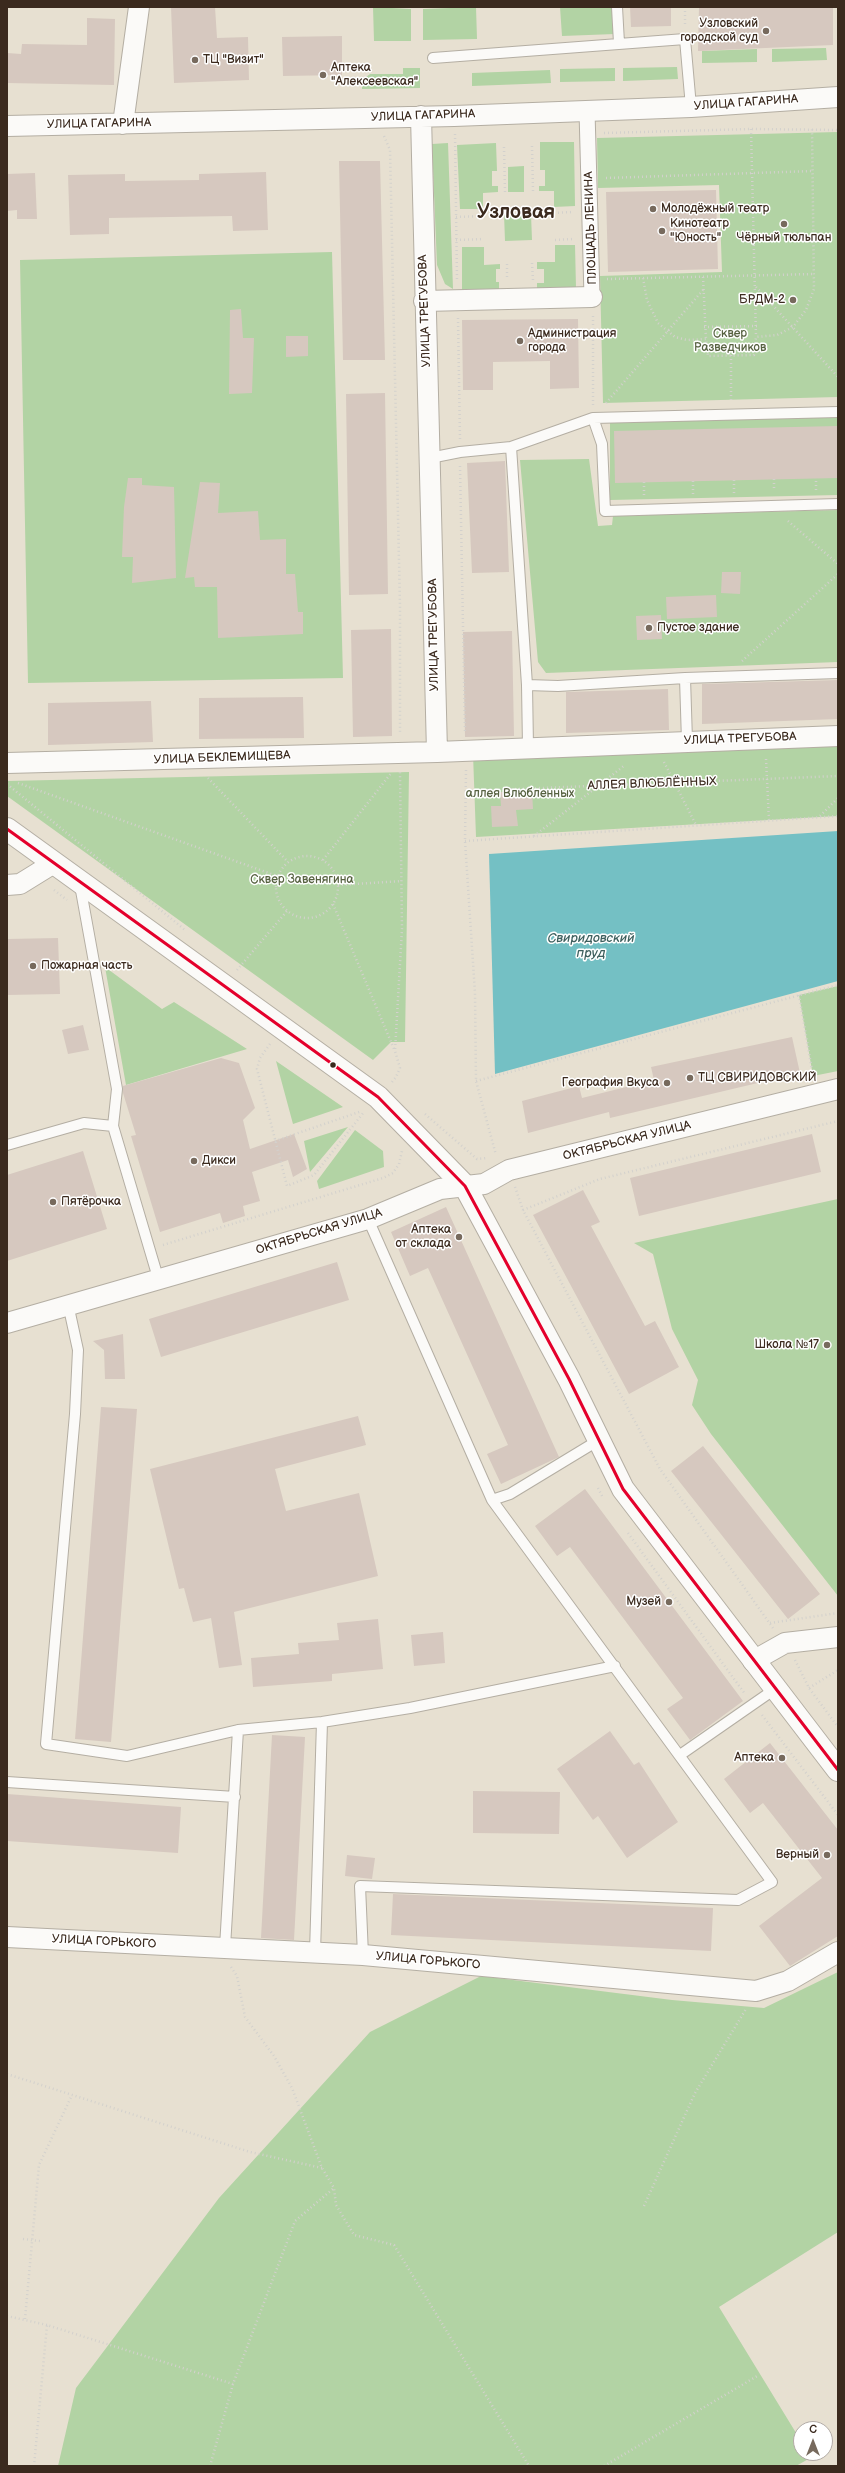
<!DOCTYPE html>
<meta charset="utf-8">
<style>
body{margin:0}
#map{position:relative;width:845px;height:2473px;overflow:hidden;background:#e7e0d1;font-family:"Balsamiq Sans",sans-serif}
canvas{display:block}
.frame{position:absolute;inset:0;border:8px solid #3b2a1e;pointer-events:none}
.north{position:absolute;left:793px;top:2421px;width:40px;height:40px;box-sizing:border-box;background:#fff;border:1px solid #b1aaa5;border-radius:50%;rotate:0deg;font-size:11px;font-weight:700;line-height:16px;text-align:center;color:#3b2a1e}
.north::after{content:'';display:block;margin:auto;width:14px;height:18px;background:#776a5d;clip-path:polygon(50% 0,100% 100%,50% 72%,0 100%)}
</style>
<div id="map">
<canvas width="845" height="2473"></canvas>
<div class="frame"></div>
<div class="north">С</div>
</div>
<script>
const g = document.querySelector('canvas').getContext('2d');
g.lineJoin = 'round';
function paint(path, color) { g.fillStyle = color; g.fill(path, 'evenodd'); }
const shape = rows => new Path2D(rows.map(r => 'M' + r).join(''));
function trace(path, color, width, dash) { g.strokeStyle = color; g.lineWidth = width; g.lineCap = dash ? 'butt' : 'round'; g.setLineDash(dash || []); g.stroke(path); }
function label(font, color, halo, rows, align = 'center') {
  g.font = font + ' "Balsamiq Sans",sans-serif'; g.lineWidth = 3; g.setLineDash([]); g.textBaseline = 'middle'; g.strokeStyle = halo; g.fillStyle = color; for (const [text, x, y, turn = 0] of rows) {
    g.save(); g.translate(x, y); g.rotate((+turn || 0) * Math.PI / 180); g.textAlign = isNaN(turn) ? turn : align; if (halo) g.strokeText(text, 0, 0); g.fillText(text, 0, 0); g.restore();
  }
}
paint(shape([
 [373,7,411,9,411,41,374,41],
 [476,7,477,39,423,40,423,9],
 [560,7,614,7,615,34,562,36],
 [826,48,827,60,772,62,772,49],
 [757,49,757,62,702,63,702,51],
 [677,67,678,79,623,81,623,68],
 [403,68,420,68,420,88,362,89,362,80,370,74,403,74],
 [615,68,615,81,560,82,560,69],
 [550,70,551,83,472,86,472,73],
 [838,132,838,397,603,403,600,276,722,272,719,185,598,188,597,138],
 [540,142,574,142,575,206,554,207,554,191,539,191,539,186,545,186,545,170,540,170],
 [448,143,453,289,445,284,437,265,432,144],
 [496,143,497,171,492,171,492,186,498,186,498,192,483,193,483,209,460,209,457,145],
 [524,166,524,192,508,192,508,167],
 [504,214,531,214,532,240,505,241],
 [555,245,575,245,576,288,537,289,537,283,544,283,544,269,537,269,537,262,555,262],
 [462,247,484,247,484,265,500,264,500,269,496,269,496,282,499,282,499,289,462,290],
 [332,252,343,678,28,683,20,260],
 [838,413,838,495,610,500,610,420],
 [589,459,598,526,612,525,613,516,838,510,838,662,546,673,538,662,520,460],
 [838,741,838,816,476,837,473,754],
 [409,772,405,1042,391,1042,373,1060,7,796,7,781],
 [105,967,162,1009,174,1002,247,1049,126,1085],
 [838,986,838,1071,813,1076,799,995],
 [276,1061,343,1107,293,1124],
 [348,1127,310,1172,304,1141],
 [355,1130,383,1151,384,1167,319,1189,317,1181],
 [838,1199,838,1596,711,1434,692,1405,698,1380,672,1329,653,1254,634,1243],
 [838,1972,838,2232,719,2307,801,2441,801,2453,809,2453,812,2457,796,2466,58,2466,76,2388,219,2198,370,2032,481,1976,672,2000,764,2008]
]), '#b2d3a4');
paint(shape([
 [838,831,838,981,495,1074,489,854]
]), '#74c0c4');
paint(shape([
 [171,7,215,7,217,38,248,37,249,80,174,83],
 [630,7,671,7,671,26,631,27],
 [699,7,833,7,833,45,698,51],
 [87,18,115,19,114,85,7,83,7,53,21,54,22,44,87,45],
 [342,36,342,75,283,76,282,37],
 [339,161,380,161,385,360,343,360],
 [266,172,268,230,233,231,232,216,109,218,109,234,70,235,68,175,125,174,125,181,199,180,199,174],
 [35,173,37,219,17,219,17,210,7,211,7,174],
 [716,190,718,269,608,272,606,192],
 [241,309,243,338,254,338,252,393,229,394,230,310],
 [578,319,579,388,550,389,550,361,493,362,493,390,463,390,462,320],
 [286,336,308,336,308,356,286,357],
 [385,393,388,594,349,595,346,394],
 [838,426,838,478,615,483,614,431],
 [505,461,509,572,472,573,467,463],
 [128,478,142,478,142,485,174,487,176,578,132,583,133,557,122,557,124,507],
 [200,482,220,483,218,513,258,511,260,540,286,539,286,574,295,574,298,612,303,612,303,634,218,638,217,587,195,587,194,577,185,578],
 [722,572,741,572,740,594,721,593],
 [716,595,717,617,667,619,666,597],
 [661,615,662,639,637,640,636,616],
 [391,629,392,736,353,737,351,630],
 [512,631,514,736,465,737,463,632],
 [838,680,838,719,702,724,702,684],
 [668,689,669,730,566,733,566,692],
 [303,697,304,738,199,739,199,698],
 [151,701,153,742,48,745,48,703],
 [532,791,533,809,516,810,518,826,492,827,491,806,501,806,500,792],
 [58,938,60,994,7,995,7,939],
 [83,1025,89,1050,68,1054,62,1030],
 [792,1037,800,1073,610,1118,609,1112,528,1133,522,1101,579,1086,582,1098,654,1080,651,1067],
 [221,1058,239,1063,255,1108,243,1120,250,1149,294,1134,307,1169,293,1177,288,1160,252,1172,260,1201,243,1206,245,1216,223,1223,220,1213,160,1232,131,1136,136,1135,123,1093,123,1086],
 [812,1134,821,1172,639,1216,630,1178],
 [83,1151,107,1229,7,1261,7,1175],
 [583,1190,600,1222,591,1226,645,1326,655,1321,679,1367,629,1394,533,1215],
 [446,1207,559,1457,501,1484,487,1454,508,1445,428,1268,410,1276,391,1232],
 [337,1262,349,1300,161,1357,149,1319],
 [123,1334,125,1379,105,1379,104,1350,93,1341],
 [101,1407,137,1409,111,1742,75,1739],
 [358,1416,366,1445,275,1469,286,1511,359,1493,378,1576,234,1612,242,1665,219,1668,211,1618,193,1622,184,1588,179,1589,150,1469],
 [703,1446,820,1594,788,1619,671,1471],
 [585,1489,743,1701,690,1740,667,1709,683,1698,570,1547,557,1556,535,1526],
 [378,1619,383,1669,332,1674,332,1681,253,1687,251,1658,299,1654,298,1643,339,1640,337,1623],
 [443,1632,445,1663,414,1666,411,1635],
 [610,1731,634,1765,639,1762,678,1822,627,1858,598,1816,593,1820,557,1769],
 [272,1735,305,1737,294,1940,261,1938],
 [770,1743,838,1830,838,1936,790,1966,759,1926,822,1878,763,1803,750,1813,724,1779],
 [473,1791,560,1792,559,1834,473,1833],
 [7,1794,181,1807,178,1853,7,1841],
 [347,1855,375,1858,372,1879,345,1876],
 [393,1894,713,1908,711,1951,391,1935]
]), '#d6c8bf');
const service = shape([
 [617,7,619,43],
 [433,58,685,39,691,107],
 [593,418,602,444,605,511,838,504],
 [511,447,527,685,528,747],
 [430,458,460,452,511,447,593,418,838,412],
 [527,685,558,686,685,678],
 [687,741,685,678,838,673],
 [80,885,117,1089,113,1126,159,1281],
 [7,1145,84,1123,113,1126],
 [368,1219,492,1500,510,1494,599,1440],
 [68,1304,78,1350,75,1414,46,1744,127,1756,238,1730,322,1722,410,1708,615,1666],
 [680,1755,775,1689],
 [7,1782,235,1797],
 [225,1947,238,1730],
 [315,1952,322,1722],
 [363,1955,360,1886,738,1900,772,1882,492,1500]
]);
const pedestrian = shape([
 [587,111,592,297]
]);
const minor = shape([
 [421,116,437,752],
 [123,124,139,7],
 [7,126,454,116,691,107,838,97],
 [424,301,592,297],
 [7,763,437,752,838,736],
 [7,885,20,884,54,863],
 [7,1323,368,1219,440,1189,484,1184,509,1170,838,1089],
 [753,1661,785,1643,838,1637],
 [7,1937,363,1955,756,1991,788,1981,838,1952]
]);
const secondary = shape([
 [7,829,378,1097,465,1186,569,1379,623,1489,838,1770]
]);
trace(service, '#b4aea3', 12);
trace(pedestrian, '#b4aea3', 17);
trace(minor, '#b4aea3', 22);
trace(secondary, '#b4aea3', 24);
trace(shape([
 [685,7,685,25],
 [751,129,756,337],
 [604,133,751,129,838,130],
 [455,134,457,281],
 [384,136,390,150,400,606,400,733],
 [532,146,533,191],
 [504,147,505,192],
 [606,178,813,171],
 [554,213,573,212],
 [456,217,483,216],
 [456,240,484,239],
 [555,240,574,239],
 [532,263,533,280],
 [507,264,507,279],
 [703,277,706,339],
 [643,278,647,300,658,323,675,337,687,340,706,339,708,356,754,355,756,337,777,335,793,327,806,310,814,289,812,129],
 [607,279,814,274],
 [756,287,838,377],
 [593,316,593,405],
 [458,318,460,439],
 [704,327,757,326],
 [731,355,731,401],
 [606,403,703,290],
 [460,466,465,733],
 [774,479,774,491],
 [734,480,734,494],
 [693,481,693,495],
 [644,482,644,496],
 [816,490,816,479],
 [788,521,838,564],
 [742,661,838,574],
 [766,759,769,820],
 [664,762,696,825],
 [466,770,465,841,475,993,476,1081,496,1155],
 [208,778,288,862],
 [18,783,277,876],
 [7,784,185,930],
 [467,791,838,776],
 [820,816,838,798],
 [534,836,625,765],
 [465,841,838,816],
 '276 887a31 31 0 1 1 62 0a31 31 0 1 1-62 0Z',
 [323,860,392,772],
 [338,885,402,881],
 [54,890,67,900],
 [333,904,394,1049],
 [237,970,287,911],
 [799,995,813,1076],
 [270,1044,260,1058,257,1069,287,1186,314,1175,364,1112],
 [476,1081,838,985],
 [392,1082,396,1077,400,1068,395,1051,402,929,400,772],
 [425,1114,477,1159,487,1158],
 [275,1141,362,1111],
 [515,1187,523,1210],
 [163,1245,383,1178,393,1173,399,1164,402,1151],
 [598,1488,603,1498],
 [628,1533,745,1694],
 [770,1623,838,1613],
 [773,1628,660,1469,523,1210,600,1179,838,1121],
 [795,1660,809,1688,838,1727],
 [809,1688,838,1670],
 [762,1715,838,1815],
 [231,1967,237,1976,245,2017,274,2056,292,2088,322,2168,334,2188,336,2205,354,2235,394,2245,529,2466],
 [7,2074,250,2152,322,2168],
 [644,2206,695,2093,746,2009],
 [23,2239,40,2241],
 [7,2316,47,2325],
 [25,2319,39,2165,72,2095],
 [34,2466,47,2325,233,2384],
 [210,2466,233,2384,295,2221,334,2188],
 [604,2466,759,2375]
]), '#d3d1cd', 2.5, [1, 3]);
trace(service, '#fbfaf8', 10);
trace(pedestrian, '#fbfaf8', 15);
trace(minor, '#fbfaf8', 20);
trace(secondary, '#fbfaf8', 22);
trace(shape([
 [7,829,378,1097,465,1186,569,1379,623,1489,838,1770]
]), '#e4002b', 3);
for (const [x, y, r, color] of [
 [766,31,4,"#776a5d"],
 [195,60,4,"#776a5d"],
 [323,75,4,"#776a5d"],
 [653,209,4,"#776a5d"],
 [784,224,4,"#776a5d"],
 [662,231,4,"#776a5d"],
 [793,300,4,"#776a5d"],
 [520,341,4,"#776a5d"],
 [649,628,4,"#776a5d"],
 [33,966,4,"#776a5d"],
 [333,1065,3.5,"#3b2a1e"],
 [690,1078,4,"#776a5d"],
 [667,1083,4,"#776a5d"],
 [194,1161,4,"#776a5d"],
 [53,1202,4,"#776a5d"],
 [459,1237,4,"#776a5d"],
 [827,1345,4,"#776a5d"],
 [669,1602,4,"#776a5d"],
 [782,1758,4,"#776a5d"],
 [827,1855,4,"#776a5d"]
]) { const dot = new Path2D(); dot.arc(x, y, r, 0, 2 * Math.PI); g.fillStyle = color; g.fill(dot); trace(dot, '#fff', 1.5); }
label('12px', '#3b2a1e', '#fff', [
 ["Узловский",758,24,"right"],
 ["городской суд",758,38,"right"],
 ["ТЦ \"Визит\"",203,60],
 ["Аптека",331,68],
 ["\"Алексеевская\"",331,82],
 ["Молодёжный театр",661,209],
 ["Кинотеатр",670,224],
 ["\"Юность\"",670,238],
 ["Чёрный тюльпан",784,238,"center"],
 ["БРДМ-2",785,300,"right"],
 ["Администрация",528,334],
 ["города",528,348],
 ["Пустое здание",657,628],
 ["Пожарная часть",41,966],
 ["ТЦ СВИРИДОВСКИЙ",698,1078],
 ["География Вкуса",659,1083,"right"],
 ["Дикси",202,1161],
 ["Пятёрочка",61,1202],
 ["Аптека",451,1230,"right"],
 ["от склада",451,1244,"right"],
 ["Школа №17",819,1345,"right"],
 ["Музей",661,1602,"right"],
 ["Аптека",774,1758,"right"],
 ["Верный",819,1855,"right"]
], 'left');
label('12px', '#3b2a1e', '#fff', [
 ["УЛИЦА ГАГАРИНА",746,103,-4],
 ["УЛИЦА ГАГАРИНА",423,116,-2],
 ["УЛИЦА ГАГАРИНА",99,124,-1],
 ["ПЛОЩАДЬ ЛЕНИНА",591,228,-92],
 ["УЛИЦА ТРЕГУБОВА",425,311,-92],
 ["УЛИЦА ТРЕГУБОВА",434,635,-91],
 ["УЛИЦА ТРЕГУБОВА",740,739,-2],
 ["УЛИЦА БЕКЛЕМИЩЕВА",222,758,-2],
 ["АЛЛЕЯ ВЛЮБЛЁННЫХ",652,784,-2],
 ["ОКТЯБРЬСКАЯ УЛИЦА",627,1141,-14],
 ["ОКТЯБРЬСКАЯ УЛИЦА",319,1232,-17],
 ["УЛИЦА ГОРЬКОГО",104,1942,3],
 ["УЛИЦА ГОРЬКОГО",428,1961,5]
]);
label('12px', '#566140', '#fff', [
 ["Сквер",730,334],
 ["Разведчиков",730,348],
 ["аллея Влюбленных",520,794],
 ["Сквер Завенягина",302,880]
]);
label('italic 13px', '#3e605e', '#fff', [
 ["Свиридовский",591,939],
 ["пруд",591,954]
]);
label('bold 20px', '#3b2a1e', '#fff', [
 ["Узловая",516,213]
]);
</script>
